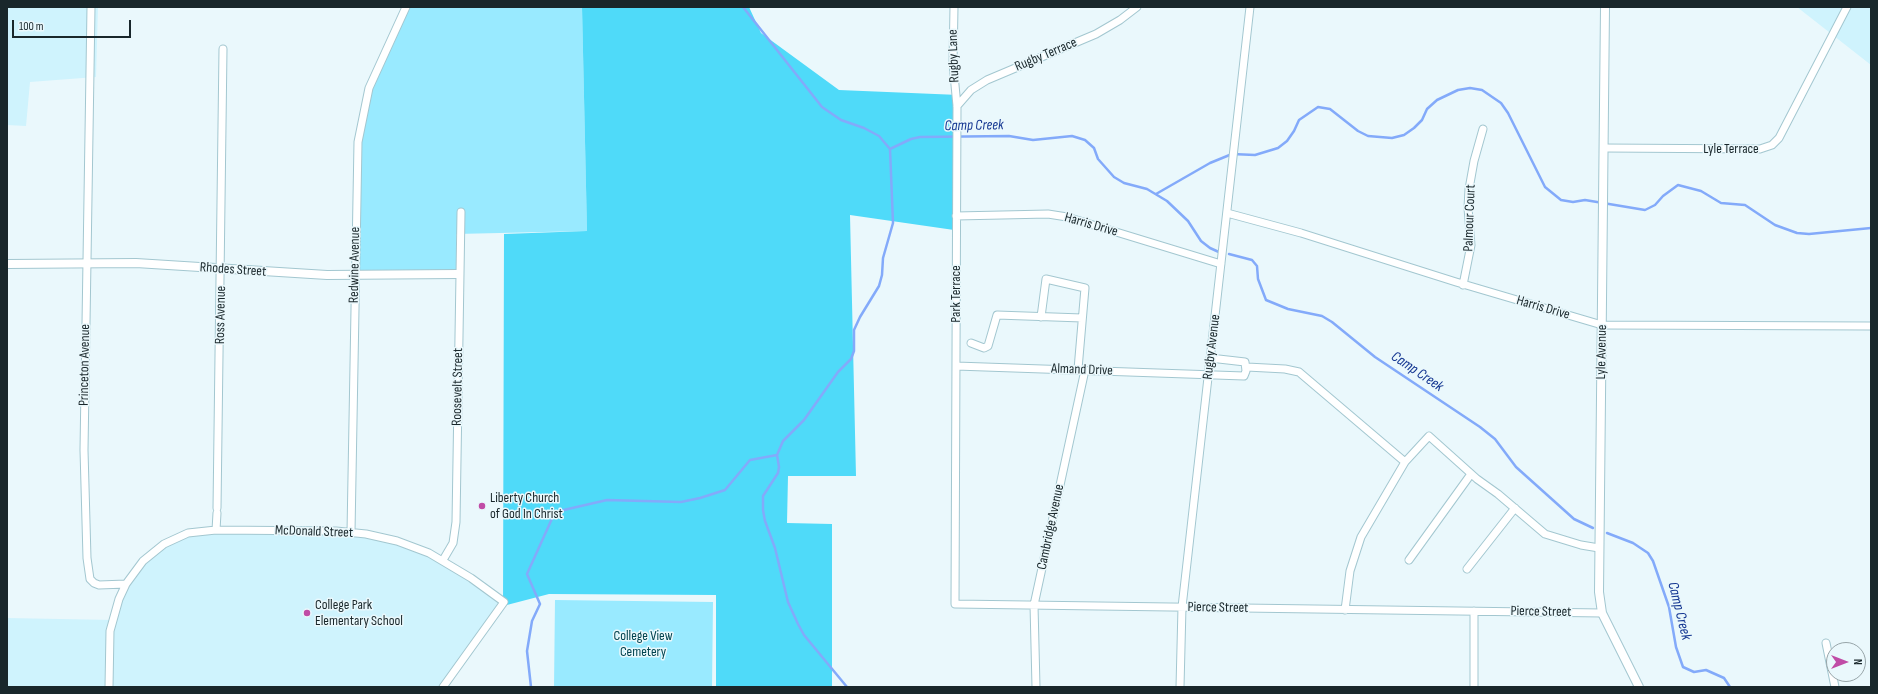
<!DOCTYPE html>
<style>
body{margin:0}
#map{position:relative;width:1878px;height:694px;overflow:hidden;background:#eaf8fc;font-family:"Sofia Sans Condensed",sans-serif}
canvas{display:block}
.frame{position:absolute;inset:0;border:8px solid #19272b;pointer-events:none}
.north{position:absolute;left:1826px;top:642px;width:40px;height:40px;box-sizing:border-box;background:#eaf8fc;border:1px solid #96a4a8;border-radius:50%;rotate:90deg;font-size:11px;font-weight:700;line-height:16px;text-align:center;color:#19272b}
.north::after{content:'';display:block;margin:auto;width:14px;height:18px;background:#c04ca6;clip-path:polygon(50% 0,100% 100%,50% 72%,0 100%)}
.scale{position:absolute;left:12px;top:20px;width:119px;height:18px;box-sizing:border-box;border:2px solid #19272b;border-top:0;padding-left:5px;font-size:12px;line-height:14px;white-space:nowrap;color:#19272b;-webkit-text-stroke:3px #eaf8fc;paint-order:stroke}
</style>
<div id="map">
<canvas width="1878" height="694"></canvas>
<div class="frame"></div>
<div class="north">N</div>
<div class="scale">100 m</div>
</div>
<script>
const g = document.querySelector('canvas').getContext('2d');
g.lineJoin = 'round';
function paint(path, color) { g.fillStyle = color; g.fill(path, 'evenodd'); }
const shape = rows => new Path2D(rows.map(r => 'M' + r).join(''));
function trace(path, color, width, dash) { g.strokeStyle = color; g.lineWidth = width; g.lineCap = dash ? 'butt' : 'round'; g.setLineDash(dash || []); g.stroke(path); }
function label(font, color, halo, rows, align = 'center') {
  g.font = font + ' "Sofia Sans Condensed",sans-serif'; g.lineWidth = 3; g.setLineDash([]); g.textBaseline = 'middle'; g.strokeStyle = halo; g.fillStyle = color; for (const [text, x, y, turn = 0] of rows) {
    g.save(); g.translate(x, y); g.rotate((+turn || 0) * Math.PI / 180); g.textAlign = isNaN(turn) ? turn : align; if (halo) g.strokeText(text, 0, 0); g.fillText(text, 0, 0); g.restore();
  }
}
paint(shape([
 [7,7,98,7,96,77,30,82,26,126,7,125],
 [1797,7,1871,7,1871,65],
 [217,533,352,534,419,550,461,573,503,606,444,687,7,687,7,618,114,620,122,589,158,551,188,535]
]), '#cff3fd');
paint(shape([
 [404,7,582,7,587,231,456,234,456,273,353,273,360,143,370,94],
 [555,600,713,602,712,687,554,687]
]), '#99eaff');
paint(shape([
 [582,7,749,7,761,33,839,90,959,95,954,230,850,215,856,476,788,476,787,523,832,524,832,687,716,687,716,595,549,594,503,606,504,234,587,231]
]), '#4fdaf9');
trace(shape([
 [743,7,822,107,841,120,864,128,879,136,890,149],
 [890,149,911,139,920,137,1009,136,1033,140,1072,136,1085,140,1094,148,1098,159,1114,177,1124,183,1147,189,1167,201,1188,221,1201,241,1210,248,1221,253],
 [1156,194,1210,163,1232,154,1255,155,1278,148,1287,141,1294,131,1299,120,1318,107,1330,109,1358,131,1368,136,1392,138,1404,135,1414,128,1422,120,1427,109,1437,100,1458,90,1470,88,1482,90,1501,103,1508,113,1545,187,1561,200,1573,202,1585,200,1645,210,1655,205,1663,196,1678,185,1701,191,1721,203,1745,205,1775,225,1797,233,1809,234,1871,228],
 [1229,254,1252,260,1257,266,1258,279,1266,300,1288,309,1322,316,1332,322,1375,357,1480,427,1495,439,1516,467,1574,519,1593,528],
 [1607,533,1633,543,1648,553,1653,561,1669,607,1676,647,1683,667,1694,672,1706,670,1724,678,1730,687],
 [531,687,527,651,532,621,540,604,527,574,555,512,607,500,681,502,700,498,725,490,750,460,777,455],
 [847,687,804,635,798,624,788,602,775,548,765,521,763,510,763,496,778,473,779,467,777,455,783,441,804,420,838,372,851,359,854,351,854,330,860,317,879,286,882,275,883,258,893,223,890,149]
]), '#83aafa', 2.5);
const minor = shape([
 [91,7,84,450,87,558,90,579,94,583,99,585,126,584],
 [954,7,953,64,957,106,955,604,1602,613],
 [957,106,971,90,987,80,1096,34,1120,20,1137,7],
 [1604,148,1760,149,1772,145,1779,138,1847,7],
 [1227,213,1301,233,1456,282,1602,325,1871,326],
 [956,216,1048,214,1067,217,1221,264],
 [1463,285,1471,245,1468,208,1469,189,1474,161,1483,129],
 [1041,317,1046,279,1085,288,1078,369],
 [971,343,984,348,988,346,997,315,1082,318],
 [956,366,1244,376,1246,371,1245,362,1210,358],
 [1247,367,1285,369,1299,372,1405,462],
 [217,508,223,49],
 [216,530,217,513],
 [351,532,358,142,369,88,406,7],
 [443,560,453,543,456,522,461,212],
 [1409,560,1471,474],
 [1467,569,1515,508],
 [1345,610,1350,571,1361,537,1405,462,1429,436,1477,479,1498,494,1545,534,1581,545,1599,548],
 [1826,643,1835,687],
 [109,687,110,631,119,599,126,584,143,561,164,544,188,533,216,530,336,531,366,534,397,541,429,553,471,578,504,602,443,687],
 [1036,687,1034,605,1085,370],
 [1180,687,1182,607,1250,7],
 [1474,687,1474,611]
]);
const tertiary = shape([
 [1605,7,1599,592,1602,613,1639,687],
 [7,264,136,263,327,275,459,274]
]);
trace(minor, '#a3c7d0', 9);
trace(tertiary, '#a3c7d0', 10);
trace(minor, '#fff', 7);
trace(tertiary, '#fff', 8);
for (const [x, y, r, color] of [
 [482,506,4,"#c04ca6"],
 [307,613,4,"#c04ca6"]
]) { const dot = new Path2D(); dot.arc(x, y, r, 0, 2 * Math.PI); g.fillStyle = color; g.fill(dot); trace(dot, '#eaf8fc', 1.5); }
label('14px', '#19272b', '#eaf8fc', [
 ["Rugby Terrace",1046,55,-23],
 ["Rugby Lane",954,56,-92],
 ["Lyle Terrace",1731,149],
 ["Palmour Court",1470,218,-88],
 ["Harris Drive",1091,225,16],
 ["Redwine Avenue",355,265,-89],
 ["Rhodes Street",233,270,4],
 ["Park Terrace",956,294,-90],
 ["Harris Drive",1543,308,16],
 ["Ross Avenue",221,315,-89],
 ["Rugby Avenue",1212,347,-83],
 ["Lyle Avenue",1602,352,-89],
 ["Princeton Avenue",85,365,-89],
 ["Almand Drive",1082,370,2],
 ["Roosevelt Street",458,387,-89],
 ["Cambridge Avenue",1051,527,-78],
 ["McDonald Street",314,532,2],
 ["Pierce Street",1218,608,1],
 ["Pierce Street",1541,612,1]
]);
label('14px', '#19272b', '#eaf8fc', [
 ["Liberty Church",490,498],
 ["of God In Christ",490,514],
 ["College Park",315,605],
 ["Elementary School",315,621]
], 'left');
label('14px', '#024450', '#eaf8fc', [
 ["College View",643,636],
 ["Cemetery",643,652]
]);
label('italic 15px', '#153792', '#eaf8fc', [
 ["Camp Creek",974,126,-1],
 ["Camp Creek",1417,372,34],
 ["Camp Creek",1679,611,76]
]);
</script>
